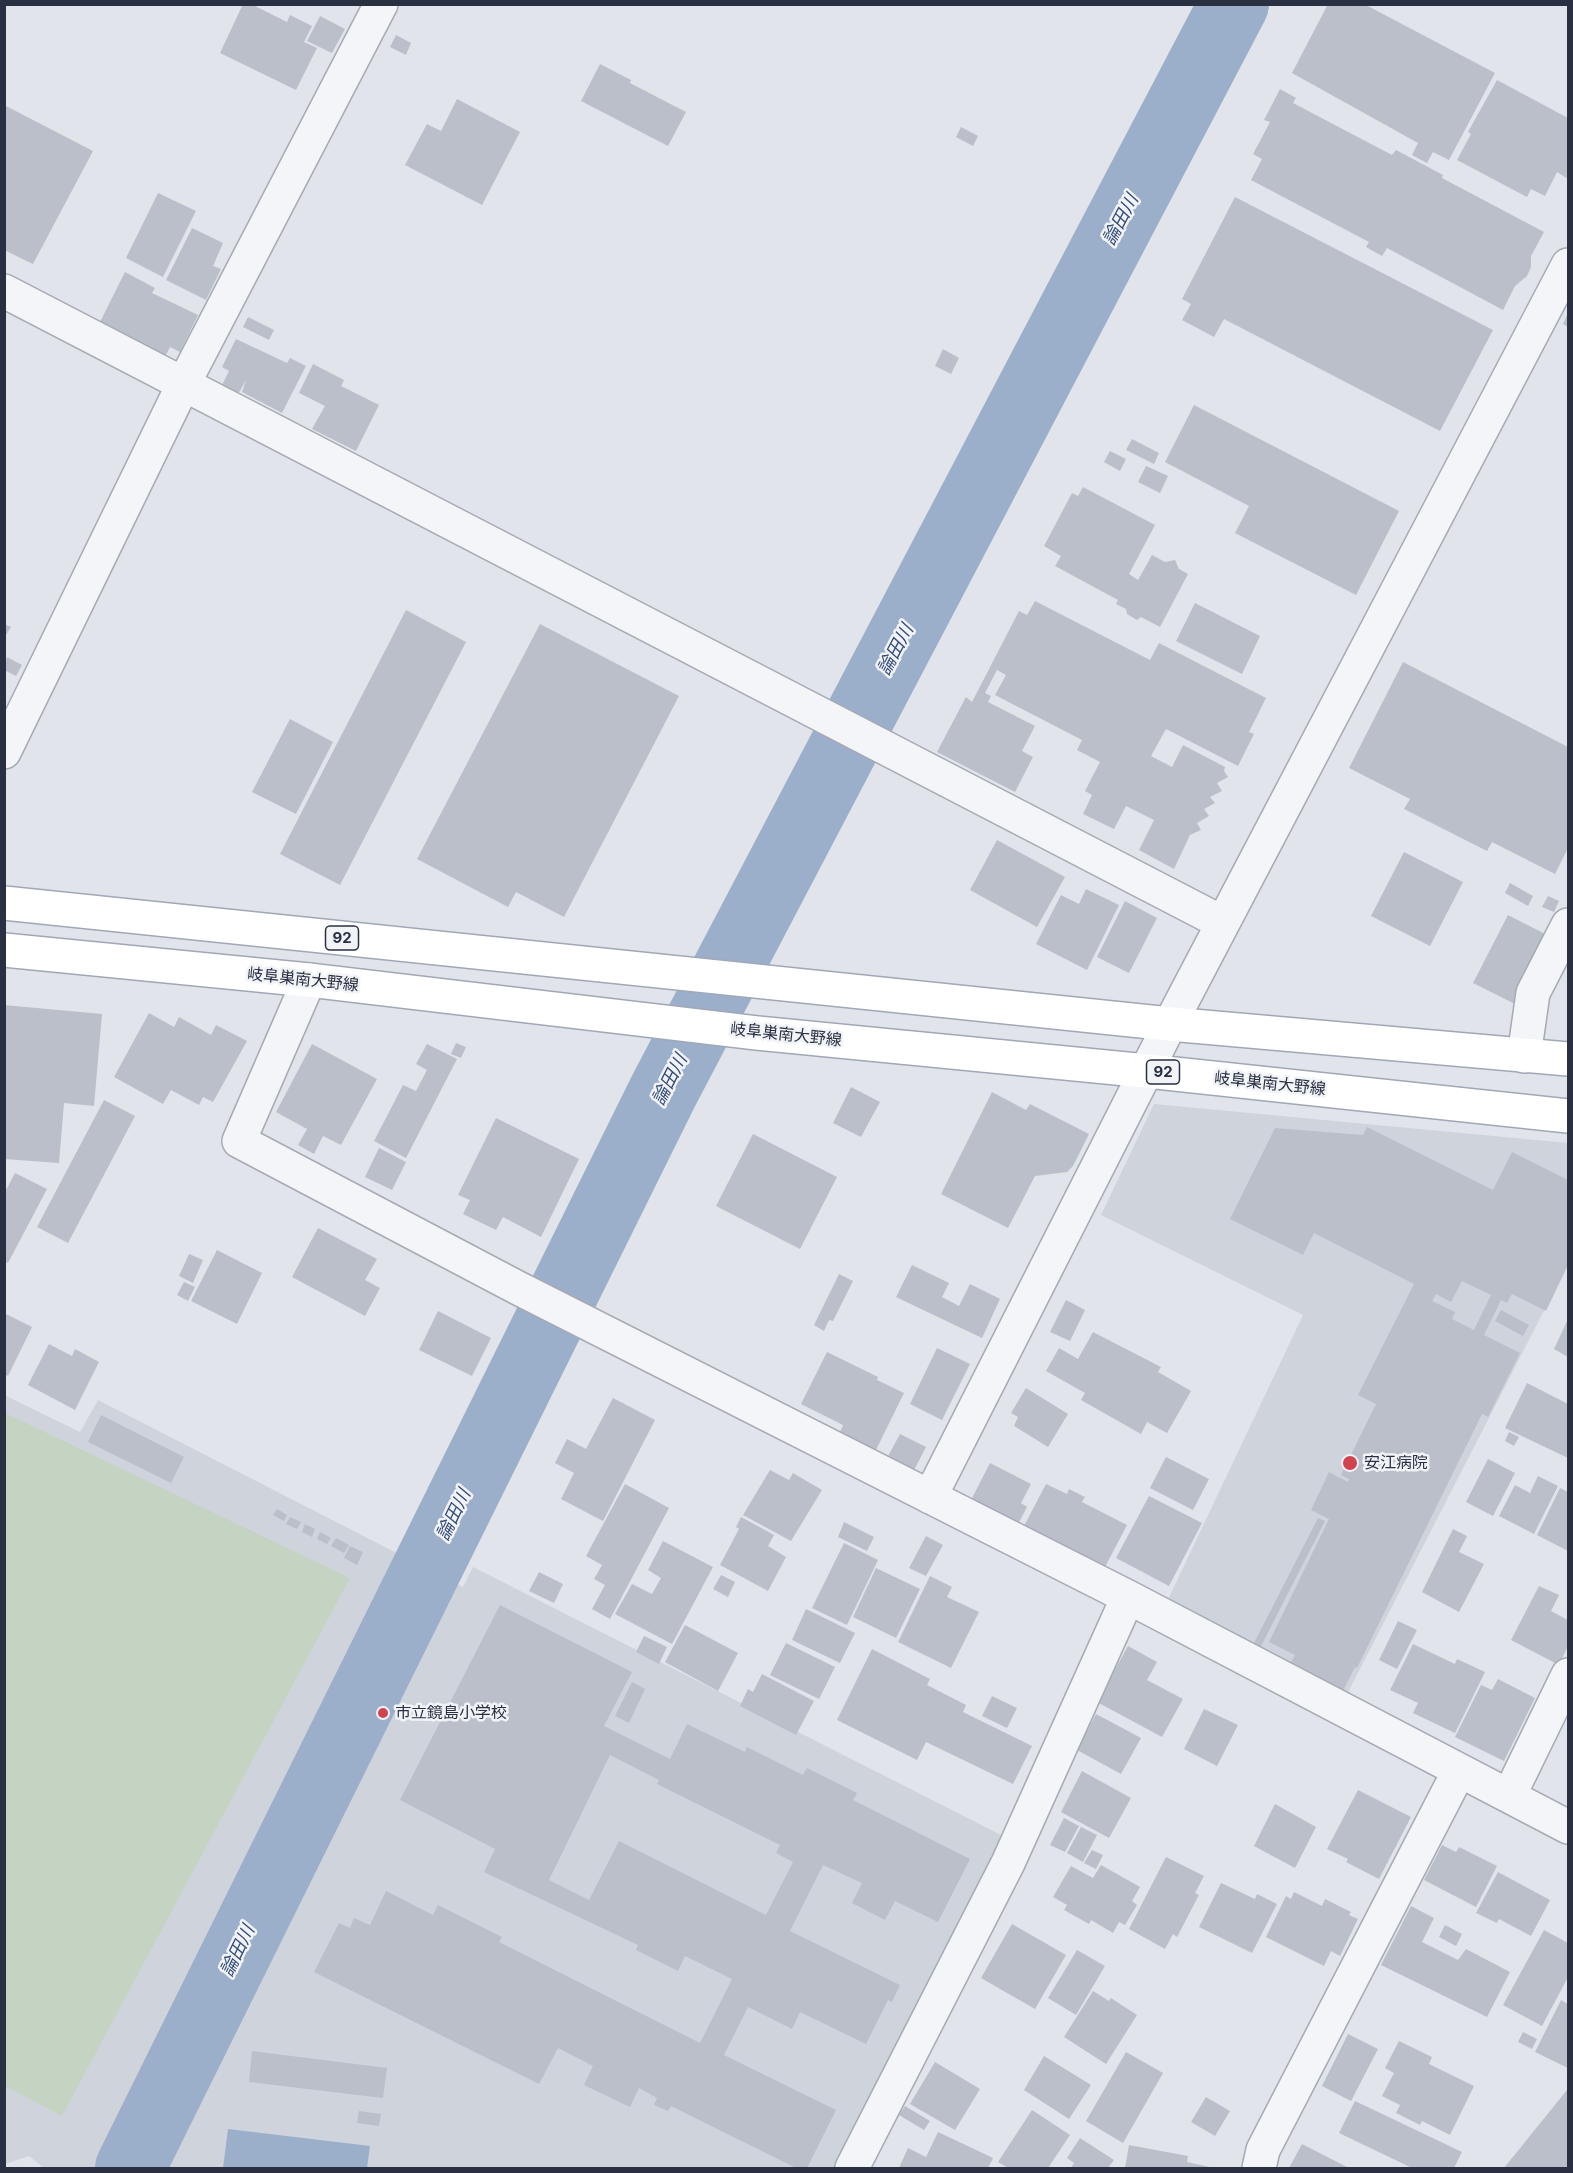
<!DOCTYPE html>
<meta charset="utf-8">
<style>
body{margin:0}
#map{position:relative;width:1573px;height:2173px;overflow:hidden;background:#e1e4ea;font-family:Inter,sans-serif}
canvas{display:block}
.frame{position:absolute;inset:0;border:6px solid #293042;pointer-events:none}
</style>
<div id="map">
<canvas width="1573" height="2173"></canvas>
<div class="frame"></div>
</div>
<script>
const g = document.querySelector('canvas').getContext('2d');
g.lineJoin = 'round';
function paint(path, color) { g.fillStyle = color; g.fill(path, 'evenodd'); }
const shape = rows => new Path2D(rows.map(r => 'M' + r).join(''));
function trace(path, color, width, dash) { g.strokeStyle = color; g.lineWidth = width; g.lineCap = dash ? 'butt' : 'round'; g.setLineDash(dash || []); g.stroke(path); }
function label(font, color, halo, rows, align = 'center') {
  g.font = font + ' Inter,"Noto Sans JP",sans-serif'; g.lineWidth = 5; g.setLineDash([]); g.textBaseline = 'middle'; g.strokeStyle = halo; g.fillStyle = color; for (const [text, x, y, turn = 0] of rows) {
    g.save(); g.translate(x, y); g.rotate((+turn || 0) * Math.PI / 180); g.textAlign = isNaN(turn) ? turn : align; if (halo) g.strokeText(text, 0, 0); g.fillText(text, 0, 0); g.restore();
  }
}
paint(shape([
 [1154,1104,1568,1143,1568,1264,1343,1702,1163,1610,1303,1315,1101,1215],
 [4,1395,80,1432,98,1400,463,1587,473,1567,1011,1840,839,2168,44,2168,29,2156,5,2164]
]), '#cfd3dc');
paint(shape([
 [5,1413,350,1578,62,2116,5,2086]
]), '#c5d4c2');
paint(shape([
 [228,2129,370,2146,367,2168,223,2168]
]), '#9bafcb');
trace(shape([
 [130,2168,664,1090,1234,4]
]), '#9bafcb', 70);
paint(shape([
 [243,4,251,4,287,22,290,15,312,26,304,42,317,48,296,90,220,53],
 [1328,4,1364,4,1495,73,1449,160,1433,152,1427,163,1412,155,1418,143,1292,73],
 [320,16,345,29,332,53,307,41],
 [396,35,411,43,406,55,390,47],
 [600,64,631,80,630,83,686,112,668,146,581,101],
 [1497,80,1568,118,1568,179,1557,172,1545,196,1531,189,1527,197,1457,160,1471,134,1468,132],
 [1280,89,1296,98,1293,103,1392,155,1396,150,1443,175,1442,178,1544,232,1531,256,1531,267,1527,276,1515,286,1503,310,1387,248,1382,256,1366,247,1369,242,1251,180,1262,159,1253,154,1270,122,1264,120],
 [457,99,520,132,482,205,405,165,427,124,441,131],
 [4,105,93,151,33,264,4,250],
 [961,127,978,136,973,146,956,137],
 [158,193,196,211,163,277,126,258],
 [1235,197,1493,330,1440,431,1224,319,1214,337,1182,320,1191,304,1182,299],
 [192,228,223,243,213,266,221,269,206,300,166,280],
 [125,272,155,288,152,293,198,315,180,352,170,347,165,357,99,324],
 [1568,313,1568,327,1563,324],
 [248,317,274,330,269,340,243,327],
 [236,339,287,363,290,358,306,366,282,413,242,392,246,380,238,394,222,385,229,371,222,367],
 [943,349,959,358,951,374,935,366],
 [313,364,344,380,341,386,379,405,356,451,312,429,325,406,299,393],
 [1194,405,1399,511,1356,595,1235,533,1249,506,1165,462],
 [1132,439,1159,453,1154,464,1126,450],
 [1110,451,1126,459,1120,471,1104,462],
 [1146,466,1168,476,1160,493,1138,482],
 [1083,487,1155,525,1129,574,1138,580,1152,555,1165,562,1175,560,1179,569,1188,574,1160,627,1141,617,1137,620,1127,614,1126,609,1116,604,1118,600,1055,566,1061,556,1044,546,1072,493,1078,496],
 [1035,601,1150,660,1159,643,1266,698,1249,732,1254,734,1238,766,1166,729,1151,756,1172,767,1183,745,1225,767,1224,771,1228,777,1217,783,1222,791,1210,797,1215,803,1204,809,1209,816,1197,823,1201,830,1190,835,1174,869,1139,850,1154,820,1126,806,1114,829,1083,814,1092,795,1085,791,1100,762,1077,750,1082,740,995,695,1006,675,997,670,985,693,991,696,988,702,1035,726,1022,751,1033,757,1015,792,937,752,966,697,972,702,1019,611,1027,615],
 [1195,603,1260,636,1242,674,1176,641],
 [406,610,466,642,340,885,280,854],
 [4,624,11,627,4,638],
 [540,624,679,696,564,917,516,892,508,907,417,859],
 [7,657,22,665,16,676,4,670],
 [1403,662,1568,747,1568,848,1555,874,1492,842,1487,851,1404,809,1410,799,1349,768],
 [290,719,333,742,296,814,252,792],
 [997,840,1065,877,1037,927,970,890],
 [1404,852,1463,882,1430,946,1371,916],
 [1510,883,1533,896,1528,906,1505,893],
 [1086,889,1119,905,1087,970,1036,944,1061,895,1079,904],
 [1548,896,1559,901,1554,912,1542,907],
 [1125,901,1157,918,1129,973,1097,957],
 [1508,915,1551,937,1517,1005,1473,983],
 [4,1005,102,1014,94,1106,64,1103,59,1163,4,1159],
 [149,1013,174,1027,179,1017,211,1035,216,1025,247,1041,213,1102,203,1097,199,1105,171,1090,163,1104,114,1077],
 [456,1043,466,1047,461,1058,451,1054],
 [312,1044,377,1079,341,1145,323,1136,314,1154,298,1145,307,1129,276,1112],
 [427,1044,457,1059,406,1158,374,1141,403,1085,416,1091,427,1070,416,1064],
 [851,1087,880,1102,861,1137,833,1123],
 [992,1092,1026,1110,1030,1104,1089,1134,1073,1166,1067,1172,1035,1176,1008,1228,941,1194],
 [104,1100,135,1116,68,1243,37,1227],
 [496,1118,579,1159,541,1237,503,1217,496,1230,463,1214,470,1200,458,1195],
 [1367,1127,1493,1190,1512,1152,1568,1180,1568,1265,1546,1311,1512,1294,1507,1303,1501,1300,1484,1335,1520,1353,1488,1417,1482,1414,1357,1668,1355,1667,1343,1691,1290,1664,1295,1655,1269,1642,1329,1519,1311,1510,1329,1472,1348,1482,1349,1479,1341,1475,1376,1404,1358,1395,1414,1284,1314,1233,1303,1255,1230,1219,1275,1128,1363,1135],
 [1462,1281,1491,1295,1474,1330,1452,1319,1455,1312,1432,1301,1436,1294,1451,1302],
 [753,1134,837,1177,800,1249,716,1206],
 [379,1148,406,1162,392,1190,365,1177],
 [15,1173,47,1189,8,1263,4,1261,4,1194],
 [318,1228,377,1259,365,1280,380,1288,365,1316,292,1277],
 [217,1250,262,1273,237,1324,191,1301],
 [189,1254,203,1260,193,1283,179,1276],
 [912,1265,949,1283,942,1297,959,1306,970,1284,1000,1299,982,1338,896,1297],
 [839,1274,853,1281,833,1321,829,1320,824,1331,814,1325],
 [184,1282,195,1287,188,1301,177,1295],
 [1066,1300,1085,1310,1070,1341,1050,1332],
 [1501,1310,1529,1325,1523,1336,1495,1321],
 [438,1311,491,1338,472,1376,419,1350],
 [4,1313,32,1327,8,1376,4,1374],
 [1568,1319,1568,1357,1554,1349],
 [1093,1332,1161,1367,1158,1372,1191,1391,1167,1433,1147,1422,1141,1434,1081,1400,1085,1393,1046,1371,1059,1348,1078,1359],
 [49,1344,72,1356,75,1349,99,1362,75,1410,28,1385],
 [937,1348,970,1364,942,1420,910,1404],
 [827,1352,878,1377,877,1380,904,1393,874,1454,838,1437,843,1425,801,1404],
 [1527,1383,1568,1404,1568,1458,1505,1428],
 [1026,1388,1068,1414,1048,1447,1014,1426,1018,1417,1011,1413],
 [613,1398,655,1420,603,1521,561,1499,574,1473,555,1463,567,1439,586,1449],
 [101,1415,184,1457,171,1483,88,1442],
 [1509,1432,1519,1437,1514,1446,1505,1441],
 [900,1434,926,1447,912,1474,886,1460],
 [1166,1457,1209,1479,1193,1510,1150,1488],
 [1488,1459,1515,1473,1493,1516,1466,1502],
 [990,1463,1031,1484,1021,1503,1027,1507,1017,1526,970,1502],
 [770,1470,789,1480,793,1473,822,1490,791,1541,743,1515],
 [1538,1476,1558,1486,1534,1534,1499,1516,1515,1485,1530,1493],
 [625,1484,669,1508,610,1619,592,1609,605,1585,594,1579,602,1565,586,1556],
 [1046,1484,1067,1494,1069,1489,1085,1497,1082,1502,1127,1525,1104,1569,1023,1528],
 [1560,1488,1568,1492,1568,1551,1537,1535],
 [1149,1496,1202,1523,1169,1586,1116,1558],
 [277,1509,287,1515,284,1521,273,1515],
 [290,1517,301,1522,297,1529,286,1524],
 [741,1517,774,1535,768,1546,786,1557,768,1591,720,1565,739,1529,736,1527],
 [1318,1518,1325,1521,1259,1650,1252,1647],
 [844,1522,874,1537,867,1551,838,1537],
 [305,1524,315,1529,312,1537,302,1532],
 [1453,1529,1467,1536,1459,1552,1484,1564,1459,1612,1422,1592],
 [320,1532,331,1538,327,1544,317,1539],
 [926,1536,943,1545,926,1576,909,1568],
 [336,1538,349,1545,344,1553,331,1546],
 [663,1541,713,1567,672,1644,615,1614,632,1584,652,1594,661,1578,648,1570],
 [844,1543,878,1560,847,1625,812,1608],
 [350,1546,363,1552,357,1565,344,1558],
 [876,1568,920,1589,896,1638,853,1617],
 [539,1572,563,1584,554,1603,529,1591],
 [721,1575,735,1582,728,1597,713,1589],
 [930,1576,952,1587,947,1597,979,1612,951,1668,898,1642],
 [1539,1586,1559,1595,1551,1611,1568,1620,1568,1646,1559,1665,1511,1640],
 [500,1605,632,1672,604,1726,670,1759,687,1724,745,1752,747,1747,803,1775,807,1768,857,1793,853,1800,970,1859,938,1922,895,1901,885,1920,852,1903,862,1883,823,1865,790,1931,900,1985,892,2002,888,2000,866,2044,800,2012,792,2029,748,2007,724,2055,836,2110,807,2168,796,2168,671,2106,668,2111,654,2105,657,2098,639,2088,630,2107,584,2085,593,2066,558,2048,539,2084,314,1972,339,1923,350,1928,354,1918,370,1925,386,1891,433,1915,438,1905,502,1937,499,1942,700,2043,732,1979,685,1956,678,1971,636,1950,638,1945,484,1872,495,1849,400,1800],
 [610,1755,659,1780,657,1784,780,1845,776,1853,793,1862,766,1915,619,1841,589,1900,549,1880],
 [806,1609,855,1633,840,1663,792,1640],
 [1398,1621,1417,1630,1397,1669,1379,1660],
 [685,1625,738,1653,718,1691,665,1662],
 [644,1636,667,1647,659,1664,636,1652],
 [786,1643,835,1667,819,1699,770,1675],
 [1413,1644,1455,1664,1457,1659,1485,1672,1455,1733,1413,1713,1418,1703,1390,1690],
 [1128,1646,1157,1662,1147,1680,1183,1699,1162,1737,1097,1702],
 [872,1649,930,1679,927,1685,966,1705,963,1712,1032,1746,1013,1784,926,1742,917,1760,837,1720],
 [762,1674,814,1701,796,1735,740,1706,748,1689,753,1692],
 [1498,1679,1535,1698,1504,1761,1455,1737,1481,1685,1492,1690],
 [632,1682,645,1689,629,1723,615,1716],
 [992,1696,1017,1708,1007,1728,982,1716],
 [1204,1709,1238,1725,1217,1766,1184,1749],
 [1096,1714,1141,1738,1121,1774,1077,1750],
 [1082,1771,1131,1798,1109,1838,1061,1812],
 [1358,1790,1411,1817,1379,1879,1346,1862,1348,1859,1327,1849],
 [1275,1804,1316,1827,1295,1868,1254,1846],
 [1064,1818,1079,1826,1065,1852,1050,1845],
 [1081,1827,1097,1835,1083,1862,1067,1853],
 [1442,1845,1456,1852,1459,1847,1497,1866,1476,1907,1424,1880],
 [1092,1850,1103,1855,1096,1869,1084,1863],
 [1166,1857,1204,1876,1195,1893,1199,1895,1177,1937,1173,1934,1165,1949,1129,1929],
 [1101,1865,1140,1887,1132,1901,1137,1905,1125,1925,1119,1922,1113,1933,1091,1920,1089,1924,1064,1910,1067,1905,1053,1897,1071,1866,1093,1878],
 [1498,1872,1550,1900,1531,1936,1499,1919,1497,1923,1476,1913],
 [1221,1883,1255,1899,1257,1894,1277,1904,1252,1953,1199,1927],
 [1294,1892,1322,1906,1325,1899,1351,1912,1349,1915,1358,1919,1340,1956,1331,1951,1324,1966,1266,1937,1286,1896,1291,1899],
 [1411,1906,1434,1918,1422,1942,1458,1960,1466,1949,1510,1972,1487,2017,1381,1965],
 [1012,1924,1066,1955,1035,2009,981,1978],
 [1445,1925,1462,1934,1456,1946,1439,1937],
 [1544,1930,1568,1943,1568,1977,1542,2026,1503,2005],
 [1077,1950,1105,1966,1076,2015,1048,1998],
 [1093,1991,1109,2001,1111,1998,1137,2015,1106,2064,1064,2037],
 [1561,2000,1568,2004,1568,2068,1535,2052],
 [1523,2032,1537,2039,1532,2049,1518,2042],
 [1348,2034,1378,2049,1351,2101,1322,2086],
 [1399,2041,1432,2057,1429,2064,1474,2086,1450,2135,1422,2121,1420,2125,1396,2113,1400,2105,1382,2096,1394,2073,1385,2068],
 [252,2051,387,2068,383,2098,249,2082],
 [1126,2052,1163,2073,1123,2143,1086,2121],
 [1044,2056,1091,2085,1069,2119,1024,2090],
 [935,2062,980,2089,955,2130,910,2104],
 [1567,2090,1568,2168,1504,2168],
 [1206,2097,1230,2111,1215,2136,1191,2122],
 [1355,2101,1462,2152,1454,2168,1412,2168,1339,2133],
 [905,2106,930,2121,924,2130,899,2115],
 [1032,2110,1070,2135,1048,2168,1008,2168,998,2162],
 [359,2111,381,2114,379,2126,357,2123],
 [938,2132,993,2158,988,2168,899,2168,908,2148,926,2157],
 [1080,2138,1114,2160,1108,2168,1071,2168,1074,2163,1067,2158],
 [1302,2144,1349,2168,1289,2168],
 [1129,2145,1188,2156,1187,2162,1214,2168,1125,2168]
]), '#bbbfca');
const minor = shape([
 [4,291,1223,923],
 [4,752,184,383,381,4],
 [309,980,239,1141,518,1288,1128,1597,1568,1827],
 [1524,1056,1533,993,1568,925],
 [930,1497,1170,1024,1568,265],
 [1509,1796,1568,1675],
 [852,2168,1008,1863,1128,1597],
 [1259,2168,1263,2150,1459,1771]
]);
const primary = shape([
 [4,903,1170,1024,1568,1059],
 [4,950,309,980,757,1033,1147,1071,1568,1116]
]);
trace(minor, '#a6aab4', 36);
trace(primary, '#a0a7b6', 36);
trace(minor, '#f4f5f8', 33);
trace(primary, '#fff', 33);
for (const [x, y, r, color] of [
 [1350,1463,8,"#d1444e"],
 [383,1713,6,"#d1444e"]
]) { const dot = new Path2D(); dot.arc(x, y, r, 0, 2 * Math.PI); g.fillStyle = color; g.fill(dot); trace(dot, '#f1f3f7', 2); }
for (const [x, y, w] of [
 [342,938,33],
 [1163,1072,33]
]) { const box = new Path2D(); box.roundRect(x - w / 2, y - 12, w, 24, 4.5); g.fillStyle = '#f1f3f7'; g.fill(box); trace(box, '#293042', 1.5); }
label('bold 15px', '#293042', null, [
 ["92",342,938],
 ["92",1163,1072]
]);
label('16px', '#293042', '#f1f3f7', [
 ["岐阜巣南大野線",303,980,6],
 ["岐阜巣南大野線",786,1035,6],
 ["岐阜巣南大野線",1270,1084,6]
]);
label('16px', '#293042', '#f1f3f7', [
 ["安江病院",1364,1463],
 ["市立鏡島小学校",395,1713]
], 'left');
label('italic 18px', '#324b77', '#f1f3f7', [
 ["論田川",1121,220,-62],
 ["論田川",896,650,-62],
 ["論田川",670,1080,-63],
 ["論田川",454,1515,-64],
 ["論田川",238,1951,-64]
]);
</script>
